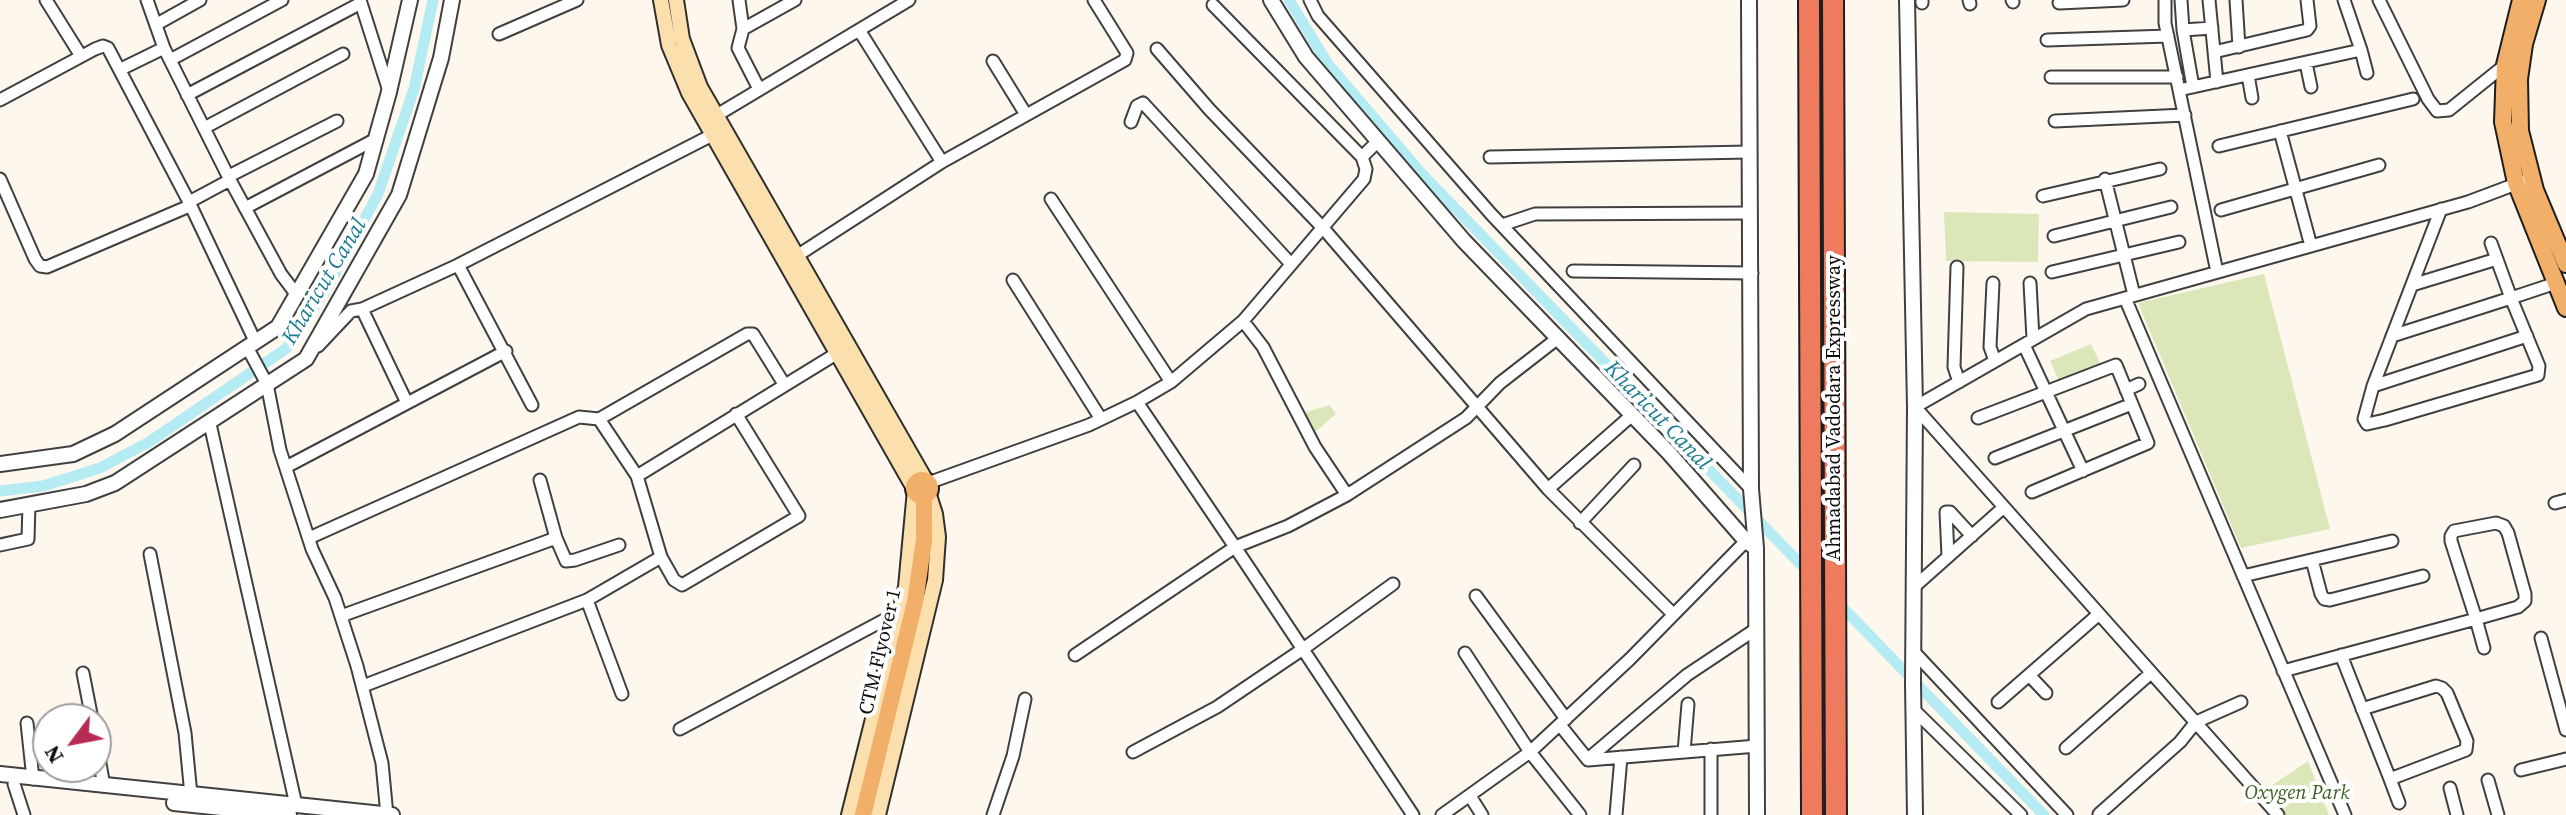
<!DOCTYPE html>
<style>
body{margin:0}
#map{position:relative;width:2566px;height:815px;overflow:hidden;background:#fef7ee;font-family:"Source Serif 4",serif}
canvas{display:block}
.north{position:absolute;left:32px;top:703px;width:80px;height:80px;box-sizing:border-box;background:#fff;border:2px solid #9e9e9e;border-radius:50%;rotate:238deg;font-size:22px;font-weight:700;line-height:32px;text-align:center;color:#0d0d0d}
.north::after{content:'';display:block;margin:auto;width:28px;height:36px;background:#b72b55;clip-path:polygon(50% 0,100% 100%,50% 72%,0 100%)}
</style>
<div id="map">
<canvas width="2566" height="815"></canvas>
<div class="north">N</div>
</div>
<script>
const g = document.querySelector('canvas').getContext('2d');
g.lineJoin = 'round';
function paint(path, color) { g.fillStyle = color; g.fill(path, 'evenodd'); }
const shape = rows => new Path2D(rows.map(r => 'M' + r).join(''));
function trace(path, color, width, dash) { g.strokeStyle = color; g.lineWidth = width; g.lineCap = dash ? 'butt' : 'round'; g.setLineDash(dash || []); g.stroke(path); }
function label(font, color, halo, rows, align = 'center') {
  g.font = font + ' "Source Serif 4",serif'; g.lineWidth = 8; g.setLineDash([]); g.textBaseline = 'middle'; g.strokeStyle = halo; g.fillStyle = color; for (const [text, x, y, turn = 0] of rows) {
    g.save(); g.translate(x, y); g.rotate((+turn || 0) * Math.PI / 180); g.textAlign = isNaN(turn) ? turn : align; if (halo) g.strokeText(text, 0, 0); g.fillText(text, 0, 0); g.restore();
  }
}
paint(shape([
 [1944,212,2039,214,2038,262,1946,261],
 [2264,274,2330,529,2241,548,2138,303],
 [2091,344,2101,365,2059,381,2050,361],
 [1330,405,1336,414,1313,434,1306,412],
 [2308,761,2329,815,2278,815,2259,794]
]), '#dce7b9');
trace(shape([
 [1289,0,1328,64,1422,174,2044,815],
 [0,491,43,486,100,468,149,442,287,348,326,290,378,194,414,89,433,0]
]), '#b5ecf3', 11);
const minor = shape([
 [46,0,81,56],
 [147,0,164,48,230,180,281,274,296,294],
 [360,0,389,91],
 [739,0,743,29,738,48,759,89],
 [1310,0,1318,16,1491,214,1751,489],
 [1922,0,1922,3],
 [1969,0,1970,4],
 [2012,0,2013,2],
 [2165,0,2165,23,2217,272],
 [2181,0,2183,30,2193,87],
 [2209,0,2217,82],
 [2236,0,2239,47],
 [2379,0,2428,99,2437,111,2449,110,2505,65],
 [2059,3,2123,0],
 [1213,5,1362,157],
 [157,24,200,0],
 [743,29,795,0],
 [859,30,942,162],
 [2183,30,2212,28],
 [499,34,577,0],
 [2047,40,2168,36],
 [1157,49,1209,109,1323,228,1548,489,1673,614],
 [2361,50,2367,73],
 [2214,52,2307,30,2310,26,2307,0],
 [170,60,282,0],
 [993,61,1025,113],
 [2306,63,2311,87],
 [121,69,164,48],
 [2248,75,2252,98],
 [2051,77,2177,77],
 [2179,90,2361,50,2344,0],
 [187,95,361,3],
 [0,100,95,49,103,46,108,48,189,202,255,341],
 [717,115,909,0],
 [2055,121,2185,115],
 [1131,122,1137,106,1143,103,1291,264],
 [204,128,343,54],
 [2280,131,2311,246],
 [2219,146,2413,99],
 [1490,157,1749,152],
 [229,176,337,121],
 [0,179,35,259,40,266,47,267,187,207,189,202,230,180],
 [2105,179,2134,295],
 [2043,196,2160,169],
 [1051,199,1171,382],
 [245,208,376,139],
 [2221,210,2379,165],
 [1502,225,1535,214,1751,213],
 [2054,236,2171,207],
 [2491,243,2511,298,2556,283],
 [792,259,942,162,1125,60,1127,53,1094,0],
 [458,265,532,405],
 [1957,267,1954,367,1959,382],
 [1573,271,1752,273],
 [2052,272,2179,242],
 [1013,280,1101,419],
 [1993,283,1990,347,1995,361],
 [2030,283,2033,339],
 [2412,285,2497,259],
 [2125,298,2345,815],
 [362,309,407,403],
 [2392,336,2511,298,2539,366,2538,375,2385,420,2367,424,2364,419,2373,386,2441,209],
 [2024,345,2083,471],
 [318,346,351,311,362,309,458,265,720,131],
 [247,347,267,384,280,450,312,549,335,598,357,666,382,763,387,815],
 [2373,386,2527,336],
 [2126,390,2139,384],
 [1137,402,1235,547,1288,526,1347,495,1315,447,1263,347,1243,321],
 [1978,418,2116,365,2148,443,2032,492],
 [599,419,747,334,753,334,784,384],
 [210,424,296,805],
 [1995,458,2132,404],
 [286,467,506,351],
 [637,476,661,557,674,580,682,585,799,516,736,414],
 [540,480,556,538],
 [928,483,1089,425,1137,402,1171,382,1243,321,1364,179,1366,169,1362,157,1378,141],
 [1548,489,1632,415],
 [1347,495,1466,418,1500,383,1558,338],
 [2555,503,2566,500],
 [1580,523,1634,465],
 [309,538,579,417,599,419,637,476,844,349],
 [0,545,28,539,29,504],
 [150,554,185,733,191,795],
 [1948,556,1946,512,1950,512,1972,536],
 [2312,560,2321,594,2324,599,2330,600,2423,576],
 [2243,576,2392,541],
 [1914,587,2004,507],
 [1476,596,1566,719],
 [587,600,661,557],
 [341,616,556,538,566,561,575,560,619,545],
 [2541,638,2566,730],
 [1914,652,2067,815],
 [1465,653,1530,752,1580,815],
 [1075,655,1235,547,1413,815],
 [2341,655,2390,779,2466,750,2467,741,2447,693,2442,688,2436,686,2362,709],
 [2283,671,2476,619,2518,607,2525,601,2525,594,2508,533,2504,526,2496,523,2454,531,2451,536,2451,541,2476,619,2484,648],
 [83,673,92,719],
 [2029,675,2046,693],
 [363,686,587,600,622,694],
 [1998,702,2099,614],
 [1913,709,2021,815],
 [27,723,33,779],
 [1560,725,1588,760,1757,746],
 [680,729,899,612],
 [96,741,104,786],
 [2066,748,2151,673],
 [1711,749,1711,815],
 [1133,752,1217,707,1303,649,1393,584],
 [1684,752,1688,704],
 [1588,759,1687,675,1756,629],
 [2521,770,2566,759],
 [2390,779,2399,803],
 [2488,780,2498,815],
 [14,784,24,815],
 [2450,788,2457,815],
 [1470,796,1482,815],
 [2099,814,2180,742,2196,722,2241,702],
 [993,815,1013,756,1025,699],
 [1442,815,1530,752,1630,659,1746,541],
 [1616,815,1621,757],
 [2278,815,1915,407,2086,309,2468,202,2532,178]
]);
const tertiary = shape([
 [1271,0,1306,57,1464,241,1669,453,1746,541,1756,548],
 [1749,0,1751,489,1756,548,1757,815],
 [1907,0,1915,407,1913,683,1915,815],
 [0,464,73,454,115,434,278,327,366,174,389,92,410,0],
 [0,510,86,494,115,483,306,359,399,195,441,58,452,0],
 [0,774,392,815],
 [174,803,289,815]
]);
const secondary = shape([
 [661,0,669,45,689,93,915,490,906,587,849,815],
 [676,0,682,39,700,87,926,481],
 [878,815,935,580,938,537,935,514,928,492]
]);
const primary = shape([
 [2521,0,2505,65,2503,122,2516,183,2566,308],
 [2537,0,2524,44,2519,79,2520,131,2535,190,2566,264],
 '914 488a8 8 0 1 1 16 0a8 8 0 1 1-16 0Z',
 [863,815,915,602,924,540,924,495]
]);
const motorway = shape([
 [1809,0,1812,815],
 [1833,0,1836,815]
]);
trace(minor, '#404040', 15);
trace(tertiary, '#404040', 18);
trace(secondary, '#2f2f2f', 18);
trace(primary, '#1e1e1e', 20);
trace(motorway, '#1e1e1e', 24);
trace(minor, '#fff', 11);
trace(tertiary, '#fff', 14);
trace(secondary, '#fbdfac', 14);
trace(primary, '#f2af6a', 16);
trace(motorway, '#ee7b5d', 20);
label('20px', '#0d0d0d', '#fff', [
 ["Ahmadabad Vadodara Expressway",1835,408,-90],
 ["CTM Flyover 1",881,652,-77]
]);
label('italic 20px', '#3e6220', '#fff', [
 ["Oxygen Park",2297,794]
]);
label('italic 22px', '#1b7c92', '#fff', [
 ["Kharicut Canal",325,282,-59],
 ["Kharicut Canal",1657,416,46]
]);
</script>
